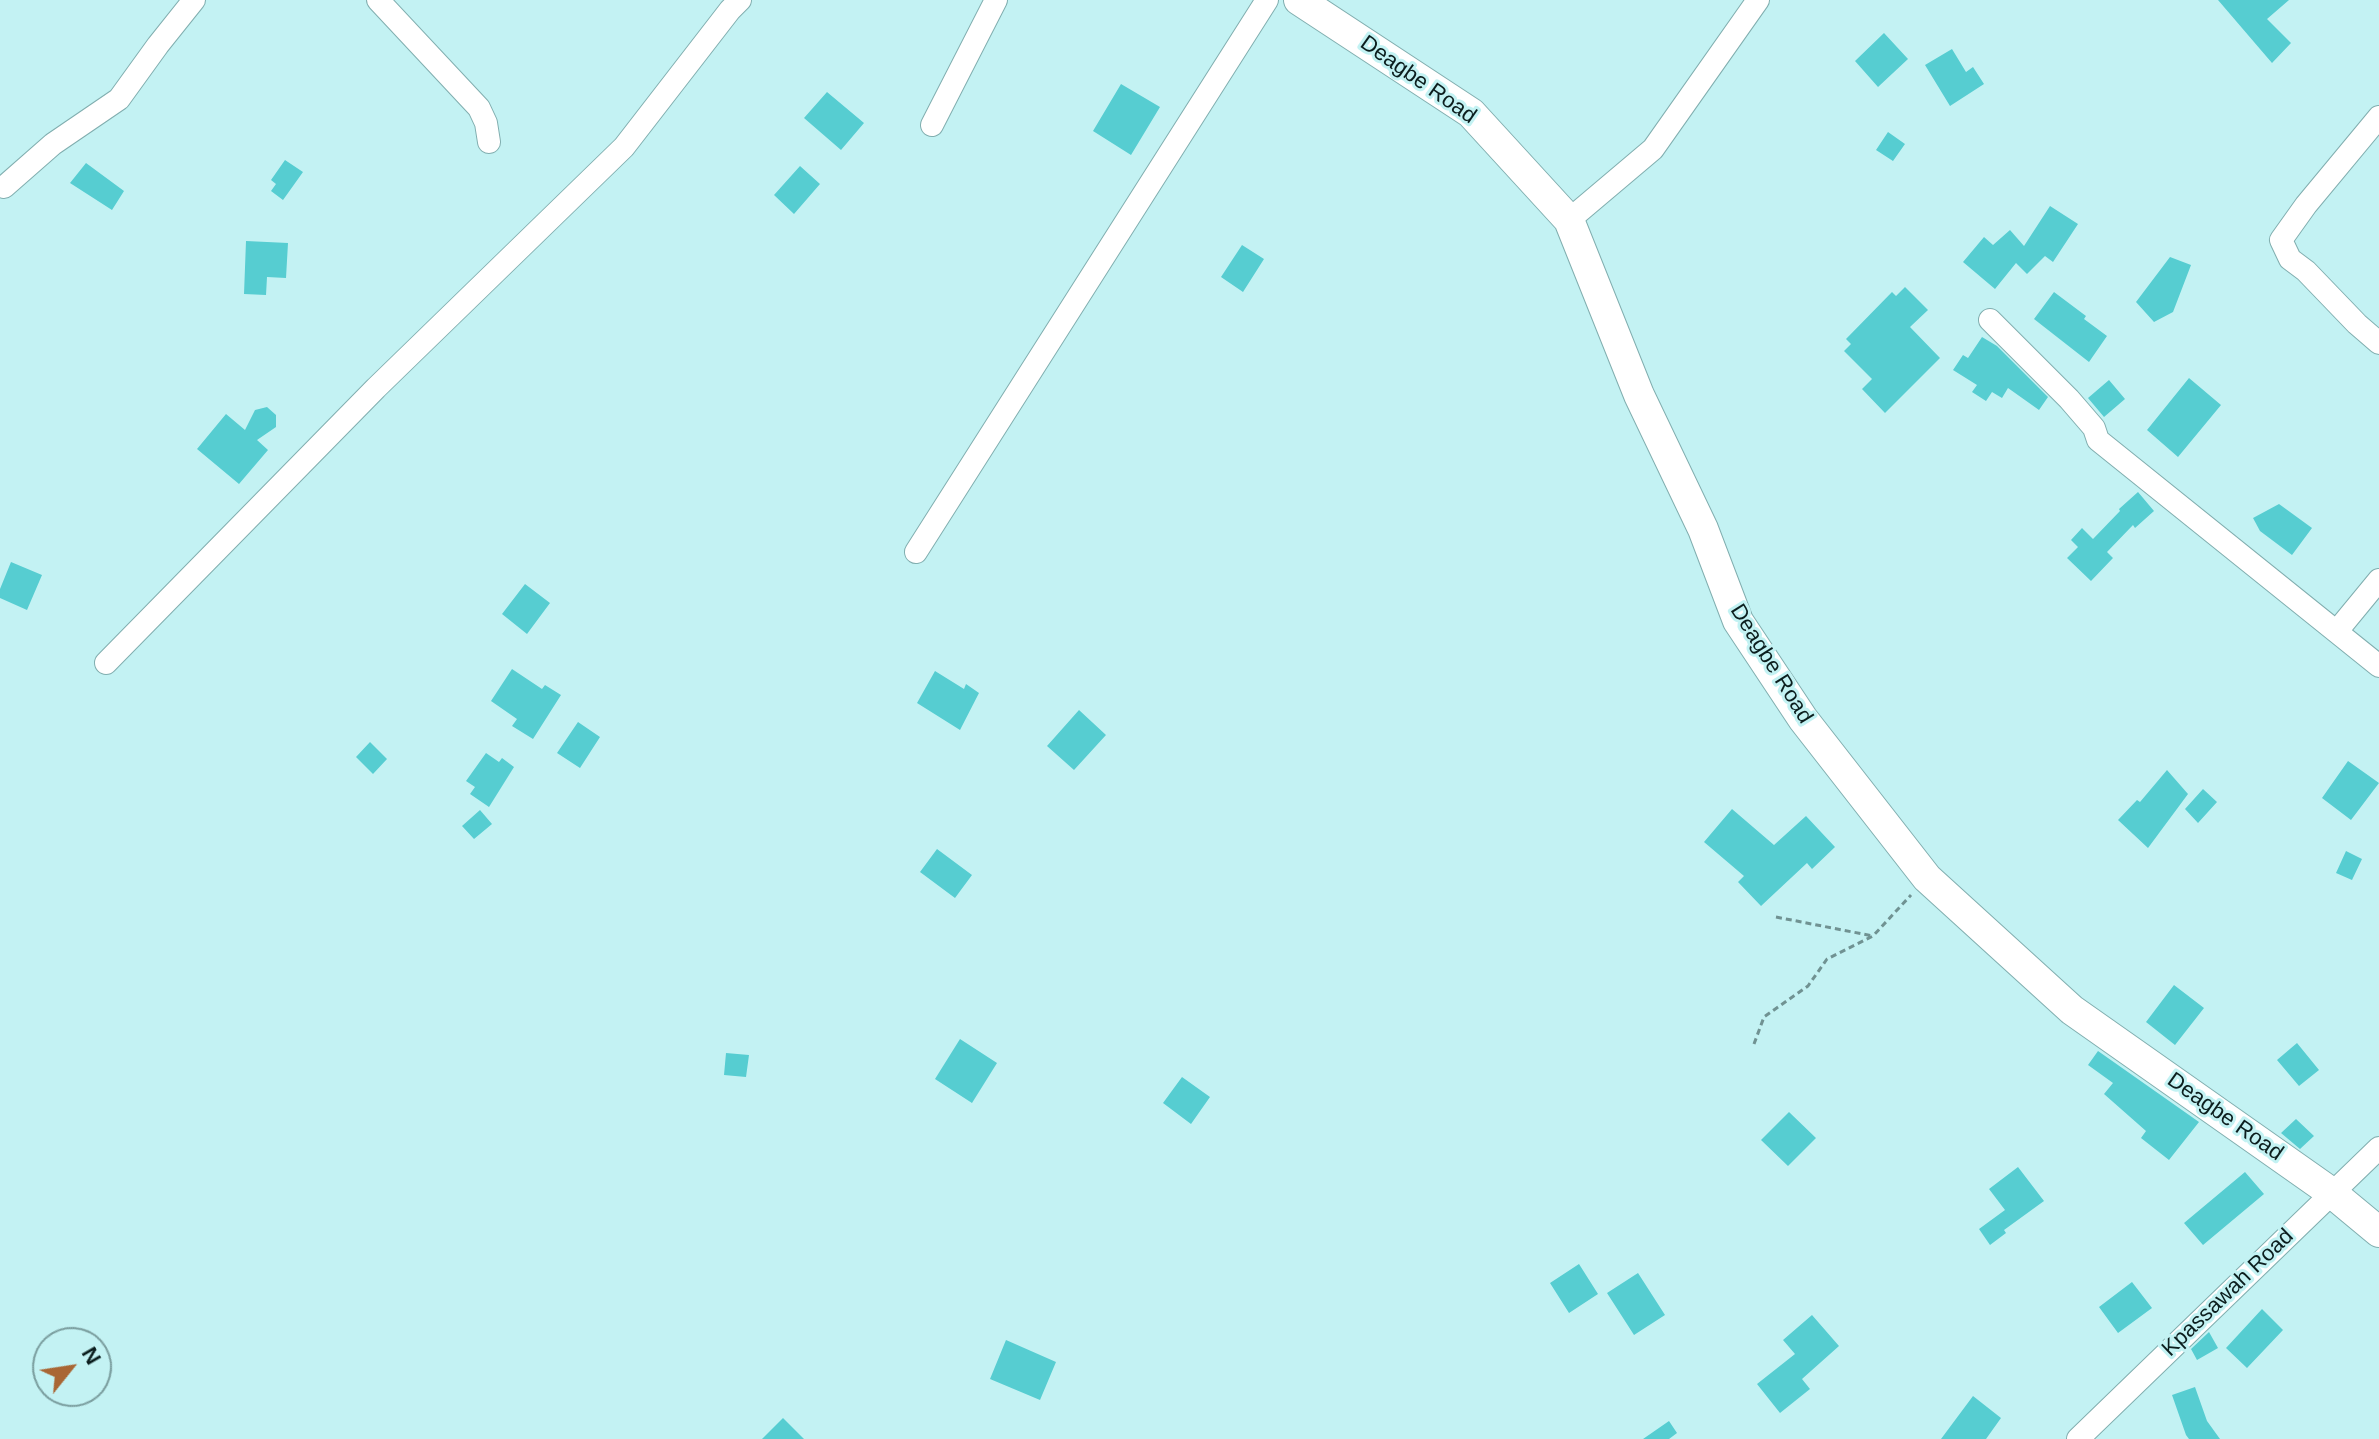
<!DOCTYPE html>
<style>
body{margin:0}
#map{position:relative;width:2379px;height:1439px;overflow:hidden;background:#c3f2f3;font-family:Helvetica,sans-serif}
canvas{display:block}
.north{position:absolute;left:32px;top:1327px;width:80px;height:80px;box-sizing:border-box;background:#c3f2f3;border:2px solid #7a9d9e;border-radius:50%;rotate:60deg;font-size:22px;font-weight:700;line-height:32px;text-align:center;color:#0c1e1e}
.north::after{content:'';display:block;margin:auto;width:28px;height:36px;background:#a96634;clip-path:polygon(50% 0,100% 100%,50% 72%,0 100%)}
</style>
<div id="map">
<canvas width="2379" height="1439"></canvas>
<div class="north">N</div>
</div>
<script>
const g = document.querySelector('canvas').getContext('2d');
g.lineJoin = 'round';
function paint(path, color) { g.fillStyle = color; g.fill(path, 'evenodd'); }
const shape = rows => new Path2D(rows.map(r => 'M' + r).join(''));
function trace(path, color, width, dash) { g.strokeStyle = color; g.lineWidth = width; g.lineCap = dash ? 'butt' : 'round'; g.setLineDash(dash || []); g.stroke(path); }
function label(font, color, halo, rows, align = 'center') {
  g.font = font + ' Helvetica,sans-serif'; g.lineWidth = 6; g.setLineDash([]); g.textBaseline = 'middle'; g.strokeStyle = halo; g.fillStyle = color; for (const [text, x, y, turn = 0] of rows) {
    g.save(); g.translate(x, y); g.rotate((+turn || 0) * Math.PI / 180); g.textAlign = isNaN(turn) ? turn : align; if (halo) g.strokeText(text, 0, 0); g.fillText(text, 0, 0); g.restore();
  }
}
paint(shape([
 [2218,0,2289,0,2267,19,2291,43,2272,63],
 [1884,33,1908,59,1878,87,1855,61],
 [1952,49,1966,72,1973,67,1984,84,1950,106,1925,65],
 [1121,84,1160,107,1131,155,1093,131],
 [827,92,864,123,841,150,804,118],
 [1888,132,1905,144,1893,161,1876,150],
 [285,160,303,172,283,200,271,191,276,184,271,180],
 [86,163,124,191,112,210,70,183],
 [800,166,820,184,794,214,774,195],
 [2050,206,2078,224,2053,262,2045,256,2027,274,2016,263,1995,289,1963,262,1984,237,1993,245,2010,230,2024,246],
 [246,241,288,243,286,278,267,277,266,295,244,294],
 [1242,245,1264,259,1243,292,1221,277],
 [2170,257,2191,265,2173,312,2154,322,2136,302],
 [1905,287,1928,310,1910,327,1940,358,1885,413,1862,389,1872,379,1844,351,1851,344,1846,339,1892,292,1896,296],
 [2054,292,2086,316,2084,319,2107,336,2089,362,2034,319],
 [1982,337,1997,346,2048,397,2039,410,2008,388,2002,398,1992,392,1986,401,1972,392,1977,385,1953,370,1963,355,1968,358],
 [2189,378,2221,405,2178,457,2147,430],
 [2109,380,2125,399,2104,417,2088,398],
 [267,407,276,415,276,427,257,440,268,450,239,484,197,449,226,414,245,430,255,410],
 [2138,492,2154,511,2135,528,2133,525,2107,552,2113,558,2091,581,2067,558,2078,547,2071,540,2082,528,2093,539,2120,511,2119,509],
 [2279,504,2312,528,2292,555,2260,531,2253,518],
 [11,562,42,575,27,610,0,598,0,589],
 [525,584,550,603,527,634,502,614],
 [512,669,542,689,545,685,561,695,533,739,512,726,517,719,491,701],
 [935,671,964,689,966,684,979,693,960,730,917,703],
 [1079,710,1106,735,1074,770,1047,746],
 [578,722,600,737,580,768,557,753],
 [370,742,387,759,373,774,356,757],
 [486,753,499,762,502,758,514,767,489,807,470,794,475,787,466,781],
 [2348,761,2379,783,2351,820,2322,798],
 [2167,770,2188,794,2148,848,2118,820,2137,800,2140,802],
 [2203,789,2217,802,2198,823,2185,809],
 [1732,809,1774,845,1806,816,1835,847,1812,869,1807,863,1761,906,1738,882,1744,876,1704,842],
 [480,810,492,824,474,839,462,826],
 [937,849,972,875,955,898,920,872],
 [2346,851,2362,859,2352,880,2336,873],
 [2174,985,2204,1008,2175,1045,2146,1022],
 [960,1039,997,1063,972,1103,935,1079],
 [2297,1043,2319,1070,2299,1086,2277,1060],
 [2098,1051,2199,1122,2169,1160,2141,1138,2146,1131,2104,1094,2113,1083,2088,1065],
 [726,1053,749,1055,746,1077,724,1075],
 [1182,1077,1210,1097,1191,1124,1163,1103],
 [1789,1112,1816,1138,1788,1166,1761,1140],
 [2296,1119,2314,1136,2300,1149,2281,1133],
 [2018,1167,2044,1201,2004,1230,2006,1233,1990,1245,1979,1229,2005,1210,1989,1189],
 [2245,1172,2264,1194,2203,1245,2184,1223],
 [1579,1264,1598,1294,1569,1313,1550,1283],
 [1638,1273,1665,1315,1634,1335,1607,1293],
 [2132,1282,2152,1308,2118,1333,2099,1307],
 [2262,1309,2283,1330,2247,1368,2226,1348],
 [1812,1315,1839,1346,1802,1379,1810,1389,1780,1413,1757,1384,1795,1354,1783,1340],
 [2209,1332,2218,1348,2197,1360,2191,1349],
 [1006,1340,1056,1362,1040,1400,990,1379],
 [2195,1387,2207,1421,2220,1439,2189,1439,2186,1435,2172,1395],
 [1973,1396,2001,1418,1986,1439,1941,1439],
 [783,1418,804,1439,762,1439],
 [1669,1421,1677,1433,1669,1439,1643,1439]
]), '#56cdd1');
const street = shape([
 [378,0,479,108,486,123,489,142],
 [2379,117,2306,205,2281,240,2290,259,2306,271,2357,324,2379,343],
 [932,125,996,0],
 [4,187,53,144,119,99,158,45,194,0],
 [1569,220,1653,149,1758,0],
 [1990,320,2069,399,2094,428,2098,440,2379,666],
 [916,552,1267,0],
 [2337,631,2379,580],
 [106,663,376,388,624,147,730,10,740,0],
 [2078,1439,2379,1148]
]);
const secondary = shape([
 [1299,0,1471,113,1569,220,1639,395,1703,529,1738,621,1803,719,1927,878,2072,1010,2332,1193,2379,1232]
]);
trace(street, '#81aeaf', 24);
trace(secondary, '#81aeaf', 32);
trace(shape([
 [1776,917,1873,936],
 [1754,1044,1764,1017,1808,986,1827,959,1873,936,1911,895]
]), '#709292', 3, [6, 4]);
trace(street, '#fff', 22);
trace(secondary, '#fff', 30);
label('22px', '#0c1e1e', '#c3f2f3', [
 ["Deagbe Road",1418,80,35],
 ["Deagbe Road",1771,664,58],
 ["Deagbe Road",2225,1117,35],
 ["Kpassawah Road",2228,1293,-44]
]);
</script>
